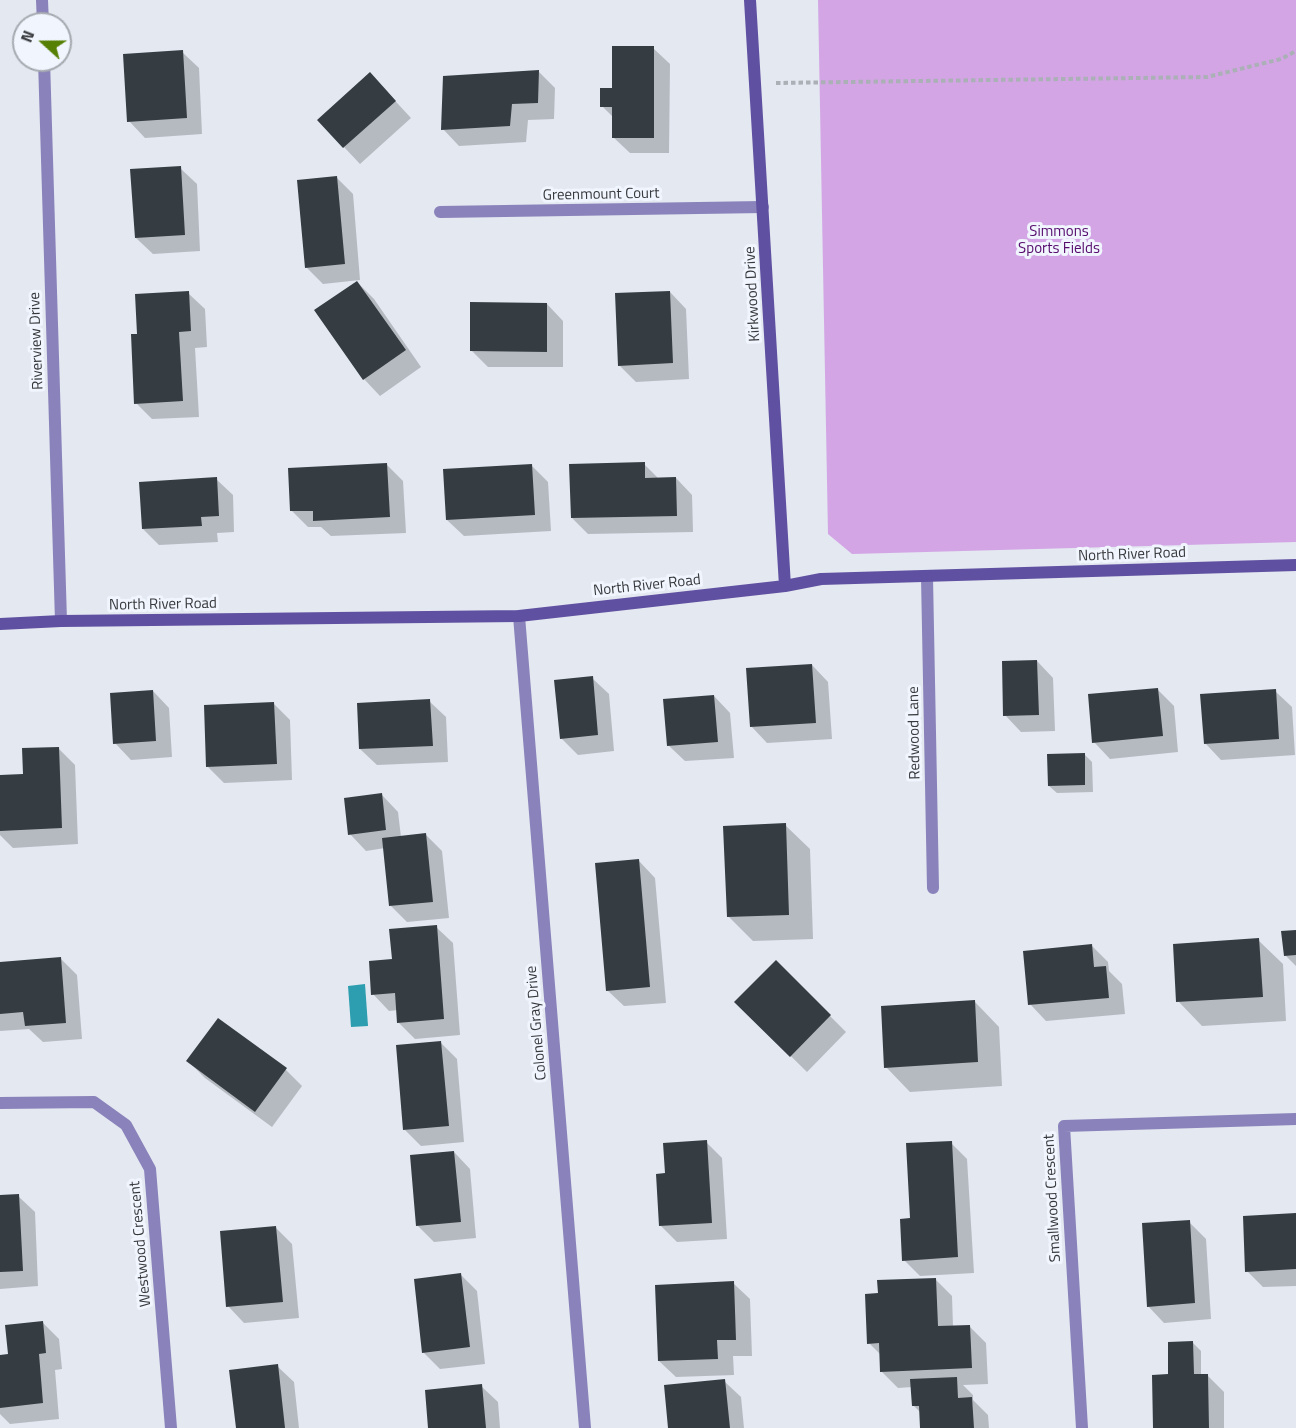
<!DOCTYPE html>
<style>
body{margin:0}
#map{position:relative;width:1296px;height:1428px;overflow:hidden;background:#e3e8f1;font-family:"Titillium Web",sans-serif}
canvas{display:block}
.north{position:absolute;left:12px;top:12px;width:60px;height:60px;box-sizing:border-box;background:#f0f5fe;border:2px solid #a6aab0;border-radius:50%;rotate:291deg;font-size:16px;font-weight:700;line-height:24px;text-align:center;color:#37393c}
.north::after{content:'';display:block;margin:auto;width:21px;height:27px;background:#568004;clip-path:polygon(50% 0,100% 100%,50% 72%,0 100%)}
</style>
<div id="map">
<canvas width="1296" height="1428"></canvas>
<div class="north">N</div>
</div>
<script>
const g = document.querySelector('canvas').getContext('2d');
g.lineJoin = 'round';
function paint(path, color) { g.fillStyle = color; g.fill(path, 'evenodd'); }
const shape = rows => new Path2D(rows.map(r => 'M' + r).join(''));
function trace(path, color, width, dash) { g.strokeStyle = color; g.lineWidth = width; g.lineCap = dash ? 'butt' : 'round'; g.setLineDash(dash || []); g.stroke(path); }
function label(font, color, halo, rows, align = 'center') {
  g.font = font + ' "Titillium Web",sans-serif'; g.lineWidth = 6; g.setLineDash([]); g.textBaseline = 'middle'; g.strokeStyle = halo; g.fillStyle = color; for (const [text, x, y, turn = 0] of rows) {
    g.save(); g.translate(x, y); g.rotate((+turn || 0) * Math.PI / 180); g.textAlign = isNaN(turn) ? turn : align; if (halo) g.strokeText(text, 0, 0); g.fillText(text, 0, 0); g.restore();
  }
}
paint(shape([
 [818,0,1296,0,1296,542,852,554,828,534]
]), '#d3a5e5');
paint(shape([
 [365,984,368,1026,351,1027,348,986]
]), '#2d9eaf');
paint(shape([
 [653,48,670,64,669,153,630,153,613,137,614,118,602,106,613,89],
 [182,52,199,68,202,134,145,138,129,121],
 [539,72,555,88,554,119,528,120,526,142,459,146,443,129],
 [386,91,411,118,360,164,344,147],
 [180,168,197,184,200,251,153,254,136,238],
 [336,177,353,194,360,280,323,284,306,267],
 [357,282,374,299,421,367,380,396,364,379],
 [670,292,686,309,689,379,636,382,620,366],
 [188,293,205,309,207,347,195,348,199,417,152,419,136,403,138,335],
 [547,304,563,321,563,367,488,367,471,350],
 [644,464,659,479,676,478,692,495,693,532,588,534,572,518],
 [387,465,403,481,406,533,331,536,321,527,308,527,292,511],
 [532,466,548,482,551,531,464,536,447,520],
 [216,479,233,495,234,532,217,533,218,542,159,545,143,529],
 [1037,661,1053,678,1055,731,1021,732,1005,715],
 [812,665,828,682,832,739,767,743,751,726],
 [592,678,609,694,614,751,578,755,561,738],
 [1157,689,1174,706,1178,752,1110,759,1094,742],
 [153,691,169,708,172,757,131,760,115,743],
 [1275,691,1292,707,1295,755,1221,760,1205,743],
 [714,696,730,713,734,758,685,761,668,745],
 [429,701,446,717,448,762,377,765,360,749],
 [274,704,290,720,292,780,224,783,208,767],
 [58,748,75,765,78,844,13,848,0,835,0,776,24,775],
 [1084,754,1092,762,1093,792,1057,793,1049,786],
 [382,795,398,812,401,837,426,835,442,851,449,918,407,922,391,906,385,848,366,851,350,834],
 [785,825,810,849,813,939,753,941,728,916],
 [639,861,655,878,666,1003,624,1006,607,990],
 [436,927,453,943,460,1035,415,1039,399,1023,398,1010,389,1011,373,994,394,961],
 [1296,931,1296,966,1285,955],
 [1258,940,1283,964,1286,1021,1202,1026,1178,1001],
 [1092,946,1108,962,1109,971,1122,984,1125,1014,1046,1021,1030,1004],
 [61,959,77,975,82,1039,43,1042,29,1029,0,1031,0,963],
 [776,962,846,1032,807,1072,736,1002],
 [975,1002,999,1027,1002,1086,910,1092,886,1067],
 [440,1042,457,1059,464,1142,421,1146,405,1130],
 [188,1061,286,1070,302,1086,272,1127,205,1078],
 [706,1142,722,1158,727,1239,677,1242,661,1226,667,1175],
 [951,1143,967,1159,974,1273,920,1276,904,1260,912,1219],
 [454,1152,470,1169,476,1238,434,1242,417,1225],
 [18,1196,35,1212,38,1286,0,1289,0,1197],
 [1296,1215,1296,1286,1263,1287,1247,1271],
 [1189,1222,1206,1239,1211,1319,1164,1323,1148,1306],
 [275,1227,292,1244,299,1318,244,1323,228,1306],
 [461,1275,477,1291,485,1364,440,1369,423,1352],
 [935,1279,952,1296,953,1327,969,1326,986,1343,988,1384,963,1385,973,1395,973,1400,988,1415,989,1428,922,1428,921,1413,913,1405,912,1387,898,1388,881,1371,881,1355,869,1343,879,1294],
 [733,1283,750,1299,752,1356,733,1356,734,1375,676,1377,659,1361],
 [43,1323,59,1339,62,1369,55,1370,59,1419,10,1424,0,1414,0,1356,9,1355],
 [1193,1343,1201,1351,1201,1375,1207,1375,1224,1392,1224,1428,1154,1428,1172,1376],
 [277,1366,294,1382,299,1428,238,1428],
 [724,1381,741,1397,744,1428,669,1428],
 [481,1386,498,1402,500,1428,430,1428]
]), '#0003');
paint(shape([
 [612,46,654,46,654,138,612,138,612,107,600,107,600,88,612,88],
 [183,50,187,118,127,122,123,54],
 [539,70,538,103,512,104,510,126,441,130,443,76],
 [370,72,396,101,343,148,317,120],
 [181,166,185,235,135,238,130,169],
 [337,176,345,264,305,268,297,180],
 [357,281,406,350,363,380,314,310],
 [189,291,191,331,179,332,183,401,134,404,131,334,137,334,135,294],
 [670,291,673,363,618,366,615,293],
 [470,302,547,303,547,352,470,351],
 [645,462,645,478,676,477,677,516,571,518,569,464],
 [387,463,390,517,313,521,313,511,290,511,288,468],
 [532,464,535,515,446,520,443,469],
 [217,477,219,516,201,517,202,526,142,529,139,482],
 [1037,660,1039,715,1003,716,1002,661],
 [812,664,816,723,750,727,746,668],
 [593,676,598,735,560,739,554,680],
 [1158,688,1163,736,1092,743,1088,694],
 [1276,689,1279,739,1204,744,1200,694],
 [153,690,156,741,113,744,110,693],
 [714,695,718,742,667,746,663,699],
 [430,699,433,746,359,749,357,703],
 [274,702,277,764,206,767,204,705],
 [59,747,62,828,0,831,0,775,23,774,22,748],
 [1085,753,1085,785,1048,786,1047,754],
 [382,793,386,830,348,835,344,798],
 [786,823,789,915,727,917,723,826],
 [426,833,433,902,389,906,382,838],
 [639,859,650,987,606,991,595,863],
 [437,925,444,1019,397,1023,395,993,371,995,369,961,392,959,389,929],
 [1296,930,1296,955,1284,956,1281,931],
 [1259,938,1263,997,1176,1002,1173,944],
 [1092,944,1094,967,1106,966,1109,998,1028,1005,1023,951],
 [61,957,66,1023,25,1026,23,1012,0,1014,0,962],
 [776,960,831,1015,790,1057,734,1002],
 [975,1000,978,1062,884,1068,881,1006],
 [218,1018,287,1068,255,1112,186,1061],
 [441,1041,449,1126,403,1130,396,1045],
 [707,1140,712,1223,659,1226,656,1174,665,1173,663,1143],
 [952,1141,958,1257,902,1261,900,1219,910,1218,906,1143],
 [454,1151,461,1222,416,1226,410,1155],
 [19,1194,23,1271,0,1272,0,1195],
 [1296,1213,1296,1269,1245,1272,1243,1216],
 [1190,1220,1195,1303,1147,1307,1142,1223],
 [276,1226,283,1302,226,1307,220,1231],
 [461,1273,470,1347,422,1353,414,1279],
 [936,1278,938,1326,970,1325,972,1368,880,1372,879,1343,867,1344,865,1294,878,1293,877,1280],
 [734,1281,736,1340,717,1340,718,1359,658,1361,655,1285],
 [43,1321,46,1353,39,1354,43,1403,0,1408,0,1355,8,1354,5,1325],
 [1193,1341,1194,1374,1208,1374,1209,1428,1153,1428,1152,1375,1168,1374,1168,1342],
 [278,1364,285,1428,236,1428,229,1370],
 [957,1377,958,1398,972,1397,974,1428,920,1428,919,1406,912,1406,910,1379],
 [725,1379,730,1428,668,1428,664,1385],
 [482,1384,486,1428,428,1428,425,1390]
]), '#353d42');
trace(shape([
 [776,83,1207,77,1281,59,1296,51]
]), '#abafb6', 4, [4.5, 3]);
trace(shape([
 [42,0,43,24],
 [44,60,61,621],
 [440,212,763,207],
 [927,577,933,888],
 [519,616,585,1428],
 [0,1103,94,1102,126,1125,150,1169,171,1428],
 [1082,1428,1064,1126,1296,1119]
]), '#8a82ba', 12);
trace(shape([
 [750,0,785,586],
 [0,624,61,621,519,616,785,586,821,579,1296,565]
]), '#6050a1', 12);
label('15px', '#37393c', '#f0f5fe', [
 ["Greenmount Court",601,195,-1],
 ["Kirkwood Drive",753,294,-93],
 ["Riverview Drive",37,341,-92],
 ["North River Road",1132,555,-2],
 ["North River Road",647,586,-6],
 ["North River Road",163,605,-1],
 ["Redwood Lane",915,733,-91],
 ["Colonel Gray Drive",537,1023,-95],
 ["Smallwood Crescent",1053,1198,-93],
 ["Westwood Crescent",141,1244,-95]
]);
label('15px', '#560b6c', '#f0f5fe', [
 ["Simmons",1059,232],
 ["Sports Fields",1059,249]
]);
</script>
